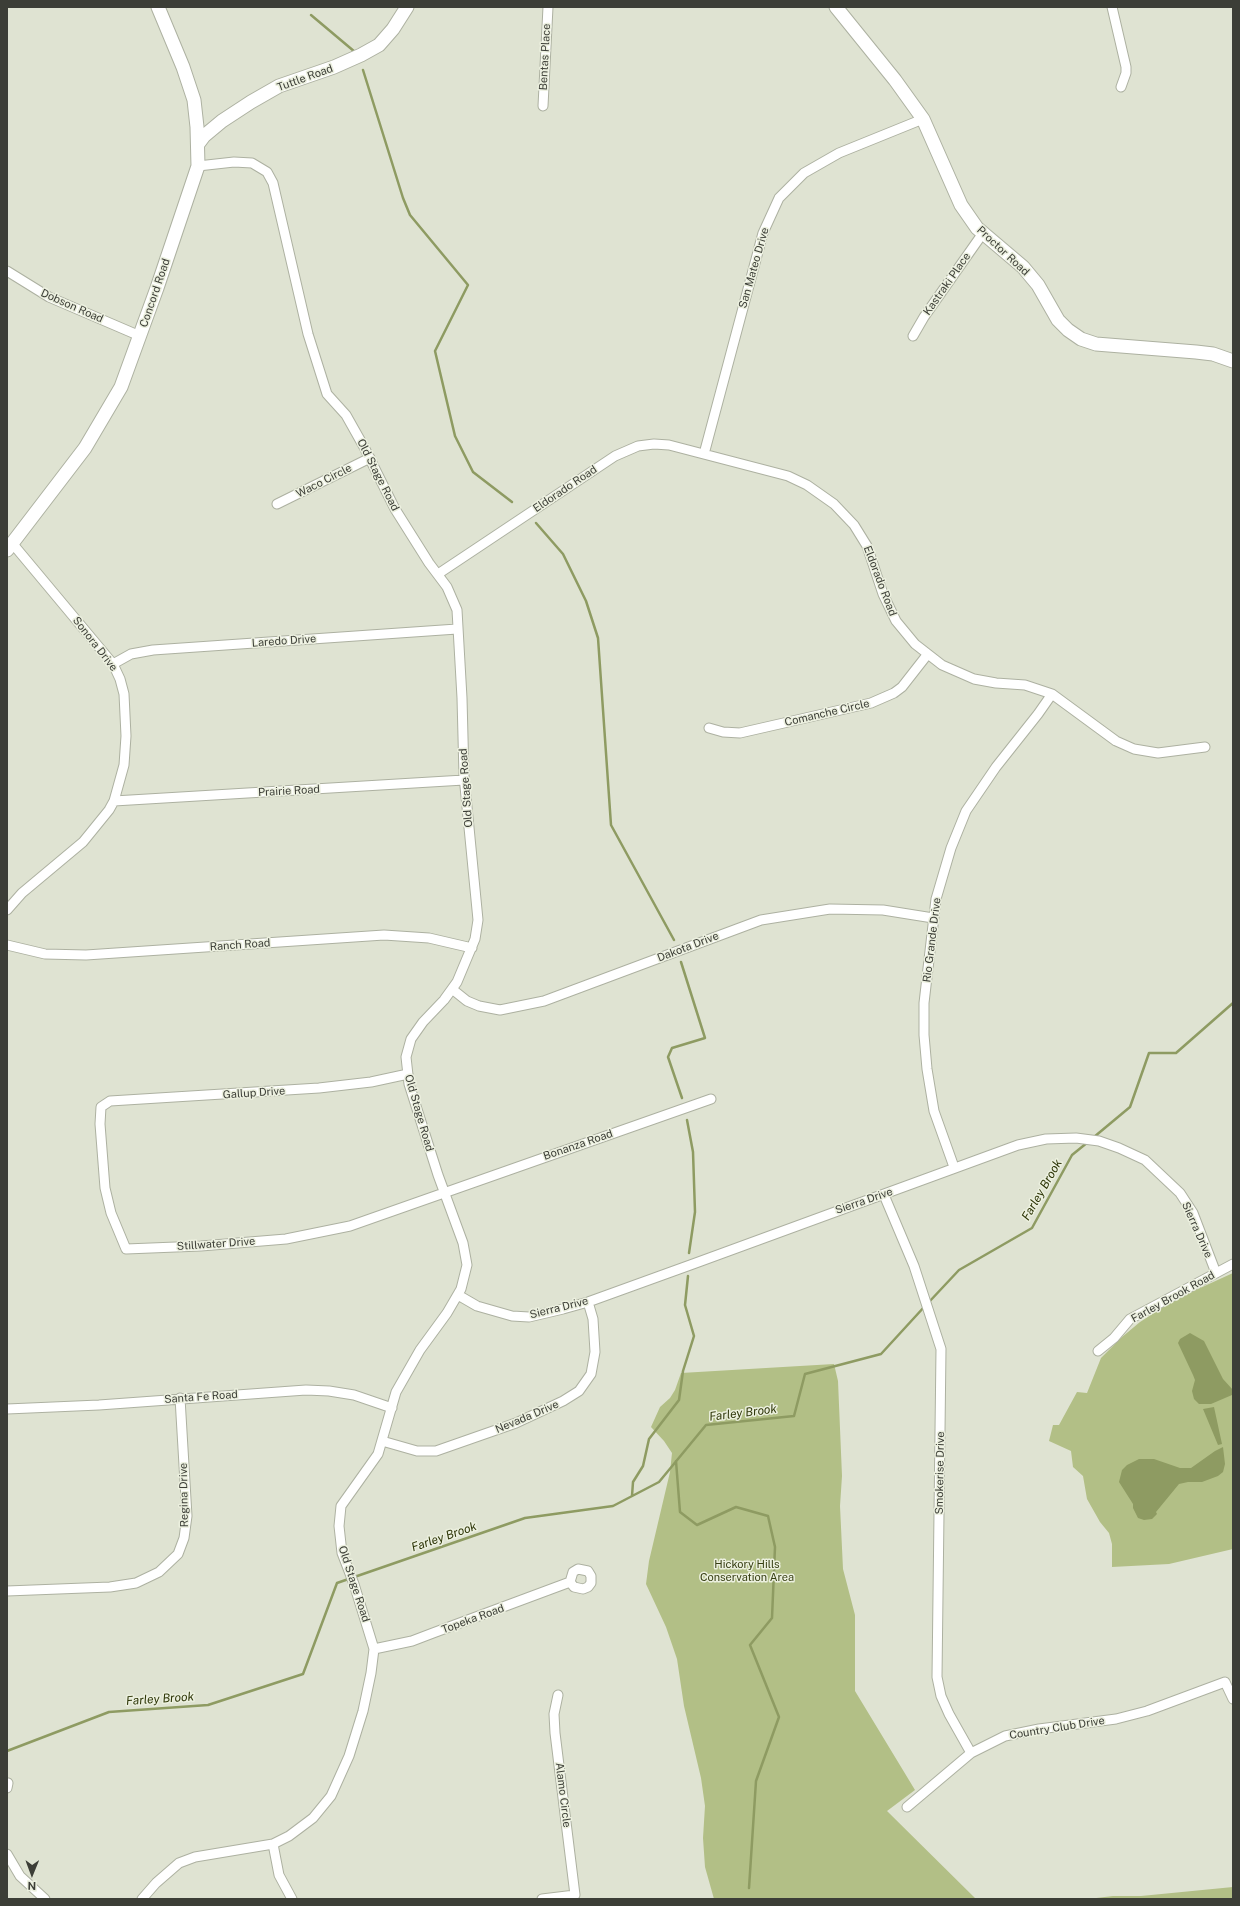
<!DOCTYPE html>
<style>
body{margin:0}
#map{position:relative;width:1240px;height:1906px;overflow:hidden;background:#dfe3d2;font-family:"Public Sans",sans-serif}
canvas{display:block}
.frame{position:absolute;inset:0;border:8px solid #3c3e37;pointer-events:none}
.north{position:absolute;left:12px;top:1854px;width:40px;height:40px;-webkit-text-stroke:3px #ecf0df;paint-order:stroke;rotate:181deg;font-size:11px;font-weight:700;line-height:16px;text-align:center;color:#3c3e37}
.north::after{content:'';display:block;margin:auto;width:14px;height:18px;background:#3c3e37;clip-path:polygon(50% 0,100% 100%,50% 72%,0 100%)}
</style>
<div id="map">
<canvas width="1240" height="1906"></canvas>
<div class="frame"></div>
<div class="north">N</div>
</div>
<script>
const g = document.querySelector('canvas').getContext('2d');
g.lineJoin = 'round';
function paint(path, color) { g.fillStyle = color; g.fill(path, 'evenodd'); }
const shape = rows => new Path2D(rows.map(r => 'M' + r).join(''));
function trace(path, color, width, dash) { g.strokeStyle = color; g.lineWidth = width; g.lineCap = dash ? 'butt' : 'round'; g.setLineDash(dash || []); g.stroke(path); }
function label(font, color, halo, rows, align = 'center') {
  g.font = font + ' "Public Sans",sans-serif'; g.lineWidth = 3; g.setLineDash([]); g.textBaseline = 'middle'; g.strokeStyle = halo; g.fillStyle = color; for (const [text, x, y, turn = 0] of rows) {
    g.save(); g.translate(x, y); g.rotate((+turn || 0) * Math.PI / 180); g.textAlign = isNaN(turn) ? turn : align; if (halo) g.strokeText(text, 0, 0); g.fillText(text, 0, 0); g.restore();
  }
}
paint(shape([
 [1233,1273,1233,1549,1169,1564,1112,1567,1112,1544,1109,1533,1100,1522,1087,1499,1083,1476,1073,1467,1071,1451,1049,1441,1053,1425,1059,1425,1077,1392,1087,1393,1101,1358,1122,1337,1140,1322,1176,1299],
 [834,1364,838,1381,842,1476,840,1506,843,1569,855,1615,855,1691,915,1790,887,1811,976,1899,714,1899,705,1867,703,1838,705,1806,701,1778,684,1706,677,1659,666,1627,646,1584,649,1561,670,1472,672,1453,664,1441,651,1427,660,1407,670,1398,675,1390,681,1373],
 [1233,1887,1233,1899,1088,1899,1113,1896,1141,1896]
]), '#b2bf86');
paint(shape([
 [1190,1333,1204,1341,1223,1379,1233,1390,1232,1395,1211,1404,1199,1404,1194,1399,1192,1391,1195,1380,1193,1375,1178,1343,1180,1339],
 [1214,1407,1222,1444,1218,1445,1203,1409],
 [1223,1447,1225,1464,1223,1472,1218,1476,1202,1482,1188,1482,1179,1484,1156,1512,1157,1514,1152,1519,1144,1520,1138,1518,1133,1508,1133,1504,1119,1482,1122,1470,1127,1465,1139,1459,1154,1459,1180,1468,1191,1468,1215,1451]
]), '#8e9b62');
trace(shape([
 [311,15,355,52],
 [363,70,403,198,410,215,468,285,435,351,455,436,473,472,512,502],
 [536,523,563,554,586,601,598,638,611,825,674,940],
 [681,962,705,1038,672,1048,668,1057,682,1098],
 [687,1120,693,1152,695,1212,689,1253],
 [1094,1137,1130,1107,1149,1053,1176,1053,1233,1003],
 [929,1302,959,1270,1032,1228,1072,1155,1088,1142],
 [676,1461,680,1512,697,1525,736,1507,768,1516,775,1547,772,1618,750,1645,779,1717,756,1781,749,1888],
 [632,1496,633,1482,643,1466,649,1439,679,1400,683,1371,694,1336,685,1305,688,1276],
 [7,1751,109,1712,208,1705,303,1674,337,1583,525,1518,613,1506,659,1482,706,1425,794,1416,805,1374,881,1354,925,1306]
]), '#8e9b62', 2.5);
const street = shape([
 [1112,7,1126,67,1126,73,1121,87],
 [543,106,548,7],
 [7,271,49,297,140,336],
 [913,336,924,317,983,233],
 [704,454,763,233,779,198,804,173,839,153,923,119],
 [277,504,370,458],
 [438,574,615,456,638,446,654,444,669,445,788,476,807,485,834,504,854,525,867,546,883,594,896,621,915,644,942,665,974,679,996,683,1025,685,1052,694,1116,741,1134,749,1158,753,1205,747],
 [113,664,131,654,153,650,457,629],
 [709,728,723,732,740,733,871,703,894,693,902,687,927,655],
 [114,801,464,780],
 [7,910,22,893,83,842,109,810,114,801,124,765,126,736,124,694,120,679,113,664,12,543],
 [7,945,45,954,86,955,384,935,429,938,472,948],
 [452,989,467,1001,479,1006,500,1010,544,1001,761,920,830,909,883,910,933,918],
 [408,1074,371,1082,319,1088,110,1101,101,1107,100,1124,105,1188,111,1213,126,1249,201,1246,286,1239,350,1226,711,1099],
 [954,1167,934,1111,927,1069,924,1035,924,1003,936,899,951,848,966,811,996,767,1038,714,1052,694],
 [884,1195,914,1266,941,1349,937,1677,941,1696,949,1714,971,1753],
 [458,1295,477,1306,512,1316,529,1317,563,1309,588,1302,693,1264,1018,1145,1046,1139,1076,1138,1099,1141,1119,1148,1145,1160,1180,1193,1193,1213,1216,1273],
 [1098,1351,1114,1338,1130,1319,1233,1264],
 [7,1409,99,1405,306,1390,329,1391,354,1395,392,1408],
 [382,1441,417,1451,436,1451,516,1423,563,1401,579,1391,591,1374,595,1352,593,1319,588,1302],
 [7,1591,110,1587,136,1583,159,1572,178,1554,184,1538,187,1516,180,1398],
 [374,1649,412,1641,433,1633,570,1582,574,1587,583,1589,588,1587,591,1583,591,1576,588,1571,578,1569,573,1572,570,1582],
 [7,1788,8,1783],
 [907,1807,971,1753,1005,1736,1039,1729,1116,1719,1147,1711,1225,1682,1233,1699],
 [273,1844,279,1875,292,1899],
 [7,1854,20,1876,45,1899],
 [142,1899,156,1883,179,1863,195,1857,273,1844,289,1836,313,1818,331,1796,349,1756,363,1711,371,1673,374,1649,354,1584,342,1553,339,1526,341,1506,378,1454,396,1392,420,1350,447,1313,461,1289,467,1265,463,1243,438,1175,409,1084,406,1057,411,1039,423,1022,444,1000,457,982,475,939,478,920,464,776,462,698,457,610,447,587,429,563,395,509,364,447,346,415,327,394,308,334,273,183,267,172,252,163,234,162,198,166],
 [542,1899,575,1895,555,1733,554,1714,558,1695]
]);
const secondary = shape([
 [836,7,895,80,923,119,961,205,977,228,1023,267,1038,285,1058,320,1068,330,1081,339,1096,344,1196,352,1213,354,1233,361],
 [198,144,204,136,222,121,251,102,279,86,334,67,361,55,379,45,393,29,407,7],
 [7,550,85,448,121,387,157,288,198,166,197,127,194,100,183,67,158,7]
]);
trace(street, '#adb1a1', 11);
trace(secondary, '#adb1a1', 15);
trace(street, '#fff', 9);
trace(secondary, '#fff', 13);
label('11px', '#3c3e37', '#ecf0df', [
 ["Bentas Place",545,57,-87],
 ["Tuttle Road",305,78,-20],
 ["Proctor Road",1003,251,43],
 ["San Mateo Drive",754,268,-74],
 ["Kastraki Place",947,284,-55],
 ["Concord Road",155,293,-71],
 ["Dobson Road",72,306,24],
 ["Old Stage Road",378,475,63],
 ["Waco Circle",324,481,-27],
 ["Eldorado Road",565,489,-34],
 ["Eldorado Road",880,581,69],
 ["Laredo Drive",284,641,-4],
 ["Sonora Drive",95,644,52],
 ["Comanche Circle",827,713,-13],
 ["Old Stage Road",466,788,-94],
 ["Prairie Road",289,791,-3],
 ["Rio Grande Drive",932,940,-83],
 ["Ranch Road",240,945,-4],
 ["Dakota Drive",688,947,-21],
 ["Gallup Drive",254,1093,-4],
 ["Old Stage Road",419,1113,74],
 ["Bonanza Road",578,1145,-19],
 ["Sierra Drive",864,1201,-19],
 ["Sierra Drive",1197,1230,66],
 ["Stillwater Drive",216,1244,-4],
 ["Farley Brook Road",1173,1297,-29],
 ["Sierra Drive",559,1308,-14],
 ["Santa Fe Road",201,1397,-4],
 ["Nevada Drive",527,1417,-23],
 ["Smokerise Drive",940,1473,-89],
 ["Regina Drive",184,1495,-91],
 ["Old Stage Road",354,1584,72],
 ["Topeka Road",473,1619,-20],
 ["Country Club Drive",1057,1728,-9],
 ["Alamo Circle",563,1795,83]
]);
label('11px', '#353d11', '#ecf0df', [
 ["Hickory Hills",747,1565],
 ["Conservation Area",747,1578]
]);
label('italic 12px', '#2d3507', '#ecf0df', [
 ["Farley Brook",1042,1190,-60],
 ["Farley Brook",743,1413,-7],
 ["Farley Brook",444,1537,-19],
 ["Farley Brook",160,1699,-4]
]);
</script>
